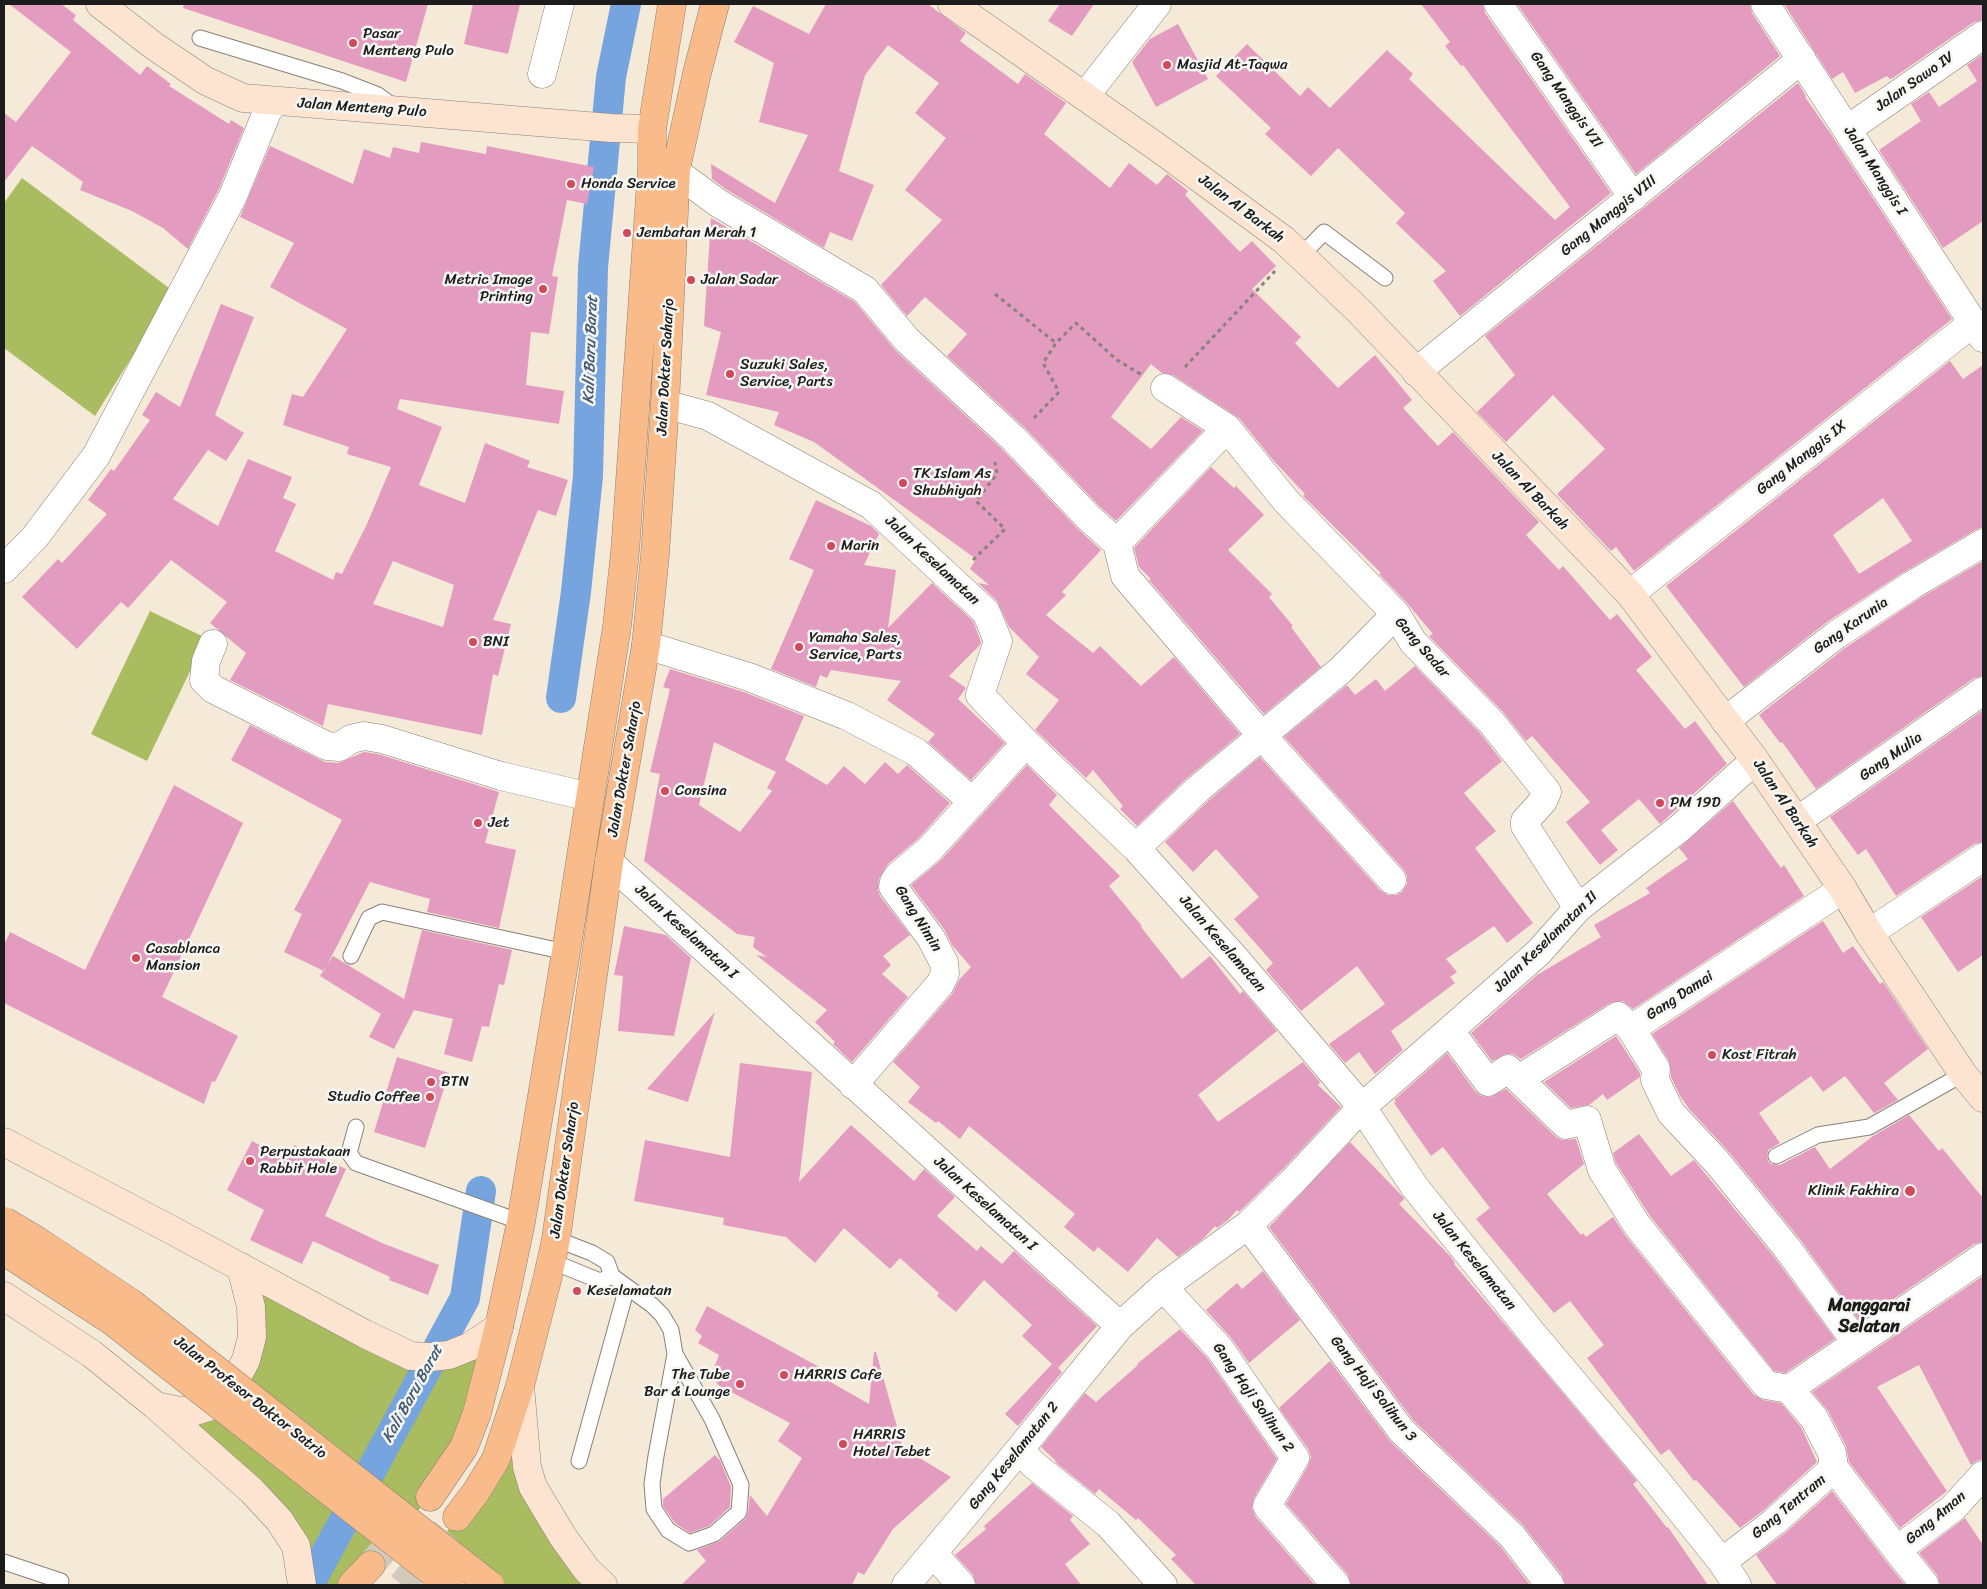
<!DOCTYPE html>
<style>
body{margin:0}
#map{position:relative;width:1987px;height:1589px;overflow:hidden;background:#f5e9d8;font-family:Sriracha,sans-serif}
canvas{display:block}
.frame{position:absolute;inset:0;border:5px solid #1c1c1c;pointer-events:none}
</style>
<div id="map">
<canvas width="1987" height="1589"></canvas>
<div class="frame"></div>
</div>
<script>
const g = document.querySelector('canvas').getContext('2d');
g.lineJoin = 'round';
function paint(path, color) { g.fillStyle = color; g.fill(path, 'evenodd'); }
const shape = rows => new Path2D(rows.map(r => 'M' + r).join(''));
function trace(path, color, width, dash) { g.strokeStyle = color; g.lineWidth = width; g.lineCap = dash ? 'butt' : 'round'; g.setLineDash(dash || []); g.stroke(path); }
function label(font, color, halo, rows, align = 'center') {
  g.font = font + ' Sriracha,sans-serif'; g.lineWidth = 5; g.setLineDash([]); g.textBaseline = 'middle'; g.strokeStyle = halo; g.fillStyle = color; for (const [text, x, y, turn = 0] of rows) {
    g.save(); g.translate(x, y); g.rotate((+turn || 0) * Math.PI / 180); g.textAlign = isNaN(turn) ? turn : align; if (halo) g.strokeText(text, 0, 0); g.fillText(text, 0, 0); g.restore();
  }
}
paint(shape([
 [22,178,173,291,95,416,4,348,4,203],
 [150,611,206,638,147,761,91,734],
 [241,1267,411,1356,499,1327,430,1497,408,1522,232,1383,246,1360],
 [208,1407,387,1543,352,1585,302,1585,296,1546,179,1411],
 [507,1427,527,1467,603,1585,493,1585,439,1543,457,1517]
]), '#aabc60');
trace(shape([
 [561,698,576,592,588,476,593,267,611,77,626,4],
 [309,1585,465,1298,481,1191]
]), '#75a4df', 30);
paint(shape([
 [9,4,61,4,76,15,73,20,140,75,147,66,171,84,169,86,229,124,231,120,244,128,219,189,188,249,163,228,132,211,80,190,83,182,32,146,4,182,4,113,16,122,71,52],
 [184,4,428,4,406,82,183,8],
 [473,4,520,4,508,54,464,44],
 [826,4,928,4,966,33,960,41,1018,84,1025,74,1066,103,1044,134,1110,188,1129,163,1157,185,1167,174,1188,191,1185,195,1240,252,1252,241,1276,266,1252,289,1301,337,1295,343,1338,388,1375,355,1412,400,1403,408,1438,446,1453,432,1539,522,1526,535,1559,570,1563,566,1610,620,1617,614,1652,657,1636,670,1685,729,1695,721,1727,764,1660,824,1639,799,1601,830,1618,850,1600,865,1566,822,1590,802,1532,736,1526,741,1503,712,1429,636,1433,634,1407,603,1379,574,1381,573,1303,496,1305,494,1273,460,1239,418,1173,375,1162,373,1151,364,1111,417,1151,449,1181,417,1203,431,1116,521,1099,506,1025,428,947,356,967,334,925,297,907,316,881,285,942,220,905,190,946,138,915,113,939,83,888,45,865,75,839,171,874,185,852,241,830,232,824,248,727,190,712,179,711,164,775,203,808,135,759,122,774,63,734,42,753,6,809,34],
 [1060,4,1094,4,1072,36,1048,21],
 [1421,4,1483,4,1485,13,1611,193,1460,316,1433,281,1446,271,1396,223,1405,213,1338,148,1311,176,1265,134,1271,128,1216,76,1247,44,1300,96,1308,87,1330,108,1387,50,1413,74,1409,79,1555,220,1570,207,1463,65,1461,66,1445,46,1450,42],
 [1517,4,1750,4,1752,13,1780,56,1636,174],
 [1784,4,1983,4,1983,20,1974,22,1893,78,1890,79,1887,76,1855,93,1843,72,1832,79],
 [1178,24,1208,79,1156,107,1132,62,1150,39],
 [1983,54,1983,221,1943,248,1879,150,1921,121,1911,104,1929,92,1939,107,1977,81,1967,65],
 [1798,83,1806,96,1805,97,1831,134,1952,319,1634,571,1616,547,1611,551,1557,494,1605,449,1553,395,1506,442,1477,412,1515,375,1485,336],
 [421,142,486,154,487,146,594,167,587,204,567,200,552,276,558,277,549,334,531,332,526,385,564,391,559,424,400,399,397,409,442,427,419,485,465,503,485,443,530,461,527,467,568,480,556,516,538,510,493,620,511,624,498,676,493,674,482,735,328,704,323,726,230,680,246,653,210,623,227,602,171,560,128,608,121,602,77,649,22,597,58,559,62,563,107,514,88,500,111,469,114,471,150,420,142,415,156,392,180,407,221,304,254,317,215,415,244,433,226,461,208,450,173,499,218,526,248,459,292,477,283,498,296,504,275,551,333,580,336,572,342,574,367,524,391,467,347,454,349,447,283,425,292,394,303,397,347,329,270,287,294,243,240,217,270,146,353,184,364,149,390,158,393,147,419,153],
 [393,561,454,585,443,627,373,604],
 [711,218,855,302,896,351,1003,450,1077,528,1101,550,1062,592,1066,595,1046,615,1093,653,1100,646,1141,686,1174,657,1240,734,1187,778,1137,826,1120,809,1123,806,1093,770,1086,778,1035,730,1059,700,1026,674,1039,657,1009,627,997,601,978,583,989,585,970,569,976,559,814,442,774,425,779,412,706,395,721,332,704,326],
 [1950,361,1963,379,1983,365,1983,527,1975,530,1904,572,1827,622,1744,687,1666,586],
 [1883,498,1912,541,1859,574,1833,535],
 [1211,467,1234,488,1236,486,1264,515,1228,550,1272,594,1269,597,1293,626,1291,627,1321,667,1264,714,1149,580,1151,579,1139,567,1134,548],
 [816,500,871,526,879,534,864,565,896,570,888,628,932,583,973,621,981,642,980,645,949,676,966,688,958,699,1005,743,971,780,928,742,935,734,887,700,901,681,831,670,827,678,820,675,816,687,771,669,814,570,789,559],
 [1983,561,1983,676,1974,678,1816,789,1782,742,1780,743,1759,715,1845,648,1920,598],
 [1415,666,1480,733,1502,761,1464,793,1496,831,1475,848,1533,923,1507,943,1494,926,1446,959,1457,972,1450,977,1455,983,1391,1031,1403,1050,1405,1048,1375,1074,1359,1052,1345,1063,1329,1044,1385,1004,1357,966,1301,1011,1266,970,1273,963,1234,919,1259,897,1216,849,1193,872,1165,842,1208,801,1260,757,1380,890,1388,895,1396,895,1402,892,1407,884,1407,876,1404,870,1284,737,1347,685,1355,695,1376,679,1385,691],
 [670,669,744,692,804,716,785,760,827,785,844,766,865,784,885,762,898,774,907,765,950,803,918,839,888,864,879,879,878,890,880,896,910,935,883,956,891,965,882,974,908,997,852,1062,833,1044,835,1042,815,1022,827,1010,756,955,767,957,753,947,755,937,737,934,644,861,660,774,650,772,670,689,663,687],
 [714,742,776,772,767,788,772,791,740,832,699,805],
 [1983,710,1983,842,1974,844,1896,896,1866,849,1858,855,1830,817],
 [250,725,325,762,338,763,364,752,378,754,499,792,485,843,516,850,499,928,427,912,430,899,370,882,324,971,284,952,302,914,294,910,342,820,231,760],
 [1027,765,1057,795,1049,805,1120,876,1109,886,1142,926,1141,927,1182,979,1210,956,1240,994,1243,991,1277,1031,1198,1095,1218,1122,1303,1062,1320,1082,1318,1085,1341,1107,1282,1170,1239,1212,1237,1210,1228,1220,1217,1228,1215,1226,1203,1239,1178,1257,1157,1238,1128,1272,1098,1247,1094,1252,1064,1227,1075,1214,969,1126,960,1139,938,1121,936,1123,908,1102,920,1087,893,1062,952,994,959,980,971,967,952,945,944,929,911,885,941,860],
 [174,785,243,823,162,997,238,1036,215,1082,212,1081,204,1104,4,1003,4,945,10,932,85,970],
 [1733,801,1781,868,1784,865,1804,896,1633,1009,1623,1001,1610,1003,1521,1059,1513,1054,1506,1054,1492,1061,1471,1033,1537,975,1601,937,1594,925,1650,893,1646,888,1688,859,1679,848],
 [1983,876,1983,955,1958,972,1921,917],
 [1823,921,1843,953,1853,946,1880,984,1883,982,1928,1049,1884,1083,1898,1100,1874,1113,1845,1076,1823,1092,1811,1076,1759,1113,1780,1143,1768,1150,1767,1156,1768,1161,1771,1164,1780,1165,1815,1147,1830,1169,1873,1136,1909,1115,1939,1151,1942,1148,1983,1198,1983,1242,1974,1244,1860,1322,1799,1238,1729,1152,1690,1110,1680,1096,1671,1077,1669,1061,1652,1034],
 [624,926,666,935,691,958,674,1036,618,1031,623,976,614,975],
 [422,930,512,950,504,985,499,984,489,1027,482,1026,472,1062,444,1054,453,1019,414,1010,394,1049,369,1037,381,1014,320,976,333,956,404,999],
 [715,1012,688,1102,647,1089],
 [1616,1036,1640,1073,1640,1077,1607,1100,1603,1094,1589,1105,1571,1108,1544,1082],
 [1447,1053,1475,1091,1481,1096,1490,1097,1506,1089,1556,1137,1562,1140,1576,1139,1584,1164,1547,1194,1581,1235,1583,1233,1586,1237,1613,1217,1625,1235,1754,1395,1763,1400,1781,1403,1801,1427,1817,1462,1764,1510,1740,1528,1696,1480,1694,1481,1669,1449,1661,1455,1587,1358,1604,1345,1570,1301,1554,1313,1476,1219,1490,1208,1443,1147,1431,1156,1394,1103,1396,1102,1394,1100],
 [397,1057,449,1073,425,1148,374,1132],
 [740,1063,812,1072,799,1182,851,1125,914,1181,924,1169,955,1197,937,1216,977,1251,981,1246,1002,1264,1014,1251,1097,1326,1058,1368,1062,1372,1018,1426,1005,1414,1052,1364,1022,1336,1032,1325,984,1280,956,1312,937,1296,939,1293,900,1258,890,1269,844,1228,815,1263,786,1237,723,1225,724,1218,634,1201,645,1140,730,1157],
 [1639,1134,1671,1176,1694,1160,1775,1258,1835,1339,1785,1373,1774,1371,1650,1216,1616,1163,1613,1153],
 [252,1141,287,1159,294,1145,346,1169,325,1216,382,1243,439,1265,428,1295,389,1280,390,1277,313,1241,302,1264,250,1240,264,1210,227,1190],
 [1350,1142,1404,1198,1404,1199,1399,1204,1451,1257,1455,1263,1454,1264,1637,1481,1633,1484,1667,1528,1668,1527,1708,1585,1565,1585,1562,1575,1523,1525,1413,1420,1269,1227],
 [1263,1271,1300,1320,1249,1363,1232,1339,1206,1310,1237,1283,1242,1289],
 [1983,1276,1983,1460,1978,1460,1971,1465,1919,1365,1877,1387,1947,1491,1900,1528,1849,1462,1846,1446,1828,1411,1812,1392],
 [707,1306,823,1369,820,1376,869,1404,874,1352,876,1352,903,1448,951,1477,893,1529,864,1575,858,1572,852,1585,681,1585,706,1561,697,1550,720,1541,746,1518,748,1513,750,1495,767,1516,802,1458,778,1441,790,1423,718,1385,712,1373,719,1355,698,1343,702,1336,695,1330],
 [1180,1329,1208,1359,1277,1459,1254,1498,1252,1508,1255,1516,1315,1585,1196,1585,1171,1559,1176,1555,1138,1518,1136,1520,1099,1489,1095,1494,1055,1462,1056,1461,1041,1447,1085,1393,1096,1402,1138,1365,1137,1364],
 [1330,1361,1390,1441,1500,1546,1530,1585,1351,1585,1348,1575,1286,1504,1308,1466,1311,1457,1308,1449,1279,1408],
 [715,1455,720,1460,731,1487,730,1507,709,1526,690,1533,675,1523,663,1506,663,1499],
 [1032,1483,1073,1516,1070,1520,1090,1544,1065,1564,1081,1585,976,1585,973,1575,955,1555,986,1529,984,1526],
 [1832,1491,1885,1560,1905,1585,1777,1585,1756,1555,1784,1534],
 [1965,1518,1983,1545,1983,1585,1940,1585,1937,1575,1919,1553]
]), '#e39cc0');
trace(shape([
 [371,1565,430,1497],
 [402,1585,457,1517]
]), '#d4cabc', 28, [28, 14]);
const lane = shape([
 [200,38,342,81,378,95,393,106],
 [1300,257,1324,232,1385,278],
 [351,956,369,918,382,912,566,952],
 [356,1127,349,1153,356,1163,521,1222],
 [1776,1156,1818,1135,1869,1127,1963,1074],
 [556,1239,592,1253,607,1262,612,1276,652,1305,662,1315,671,1330,675,1354,712,1419,741,1485,739,1512,714,1534,689,1543,668,1530,654,1509,652,1484,656,1456,675,1354],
 [551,1261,600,1281,612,1276],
 [579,1461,624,1298,621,1284],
 [4,1562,61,1581]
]);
const street = shape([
 [1498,4,1633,197],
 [1765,4,1983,338],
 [542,74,560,4],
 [1085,96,1157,4],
 [1848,129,1983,35],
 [676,172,718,203,865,290,907,340,1014,439,1088,517,1117,543,1125,576,1262,736,1392,880],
 [1416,372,1802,59],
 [1165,388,1227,428],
 [665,404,708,416,871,505,986,612,998,641,980,695,1026,743,1136,848,1234,957,1362,1107,1414,1186,1532,1333,1656,1480,1722,1562,1737,1585],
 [1117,543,1227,428,1286,501,1396,614],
 [4,569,35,537,96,456,233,196,267,112,274,102],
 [1630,594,1974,322],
 [213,644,206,661,204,680,213,689,327,746,339,747,351,739,364,736,382,739,501,776,590,797],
 [646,645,749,677,847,716,916,752,973,802],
 [1725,721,1836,635,1912,585,1983,543],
 [1797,821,1983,691],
 [1136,848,1198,789,1342,669,1396,614,1413,642,1492,723,1547,792,1543,801,1525,821,1525,826,1578,908],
 [609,862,1120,1326],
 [1869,933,1983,857],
 [1631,1029,1656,1069,1655,1080,1671,1113,1717,1162,1787,1248,1856,1342],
 [1450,1031,1488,1082,1508,1069,1566,1125,1587,1120,1602,1170,1637,1225,1766,1385,1789,1389],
 [1519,1079,1618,1016,1631,1029,1843,889],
 [853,1085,940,984,945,974,944,963,931,938,893,887,894,882,898,876,929,850,1026,743],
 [1248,1225,1401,1430,1512,1536,1550,1585],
 [1163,1287,1220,1349,1295,1458,1267,1506,1336,1585],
 [1789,1389,1814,1418,1832,1453,1834,1468,1897,1550,1953,1508,1983,1475],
 [1789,1389,1983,1257],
 [1019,1450,1034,1465,1108,1524,1163,1585],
 [1897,1550,1925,1585],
 [933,1553,961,1585],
 [1722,1562,1774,1522,1834,1468],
 [906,1585,1019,1450,1120,1326,1163,1287,1248,1225,1293,1181,1362,1107,1538,953,1578,908,1680,828,1755,760]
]);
const secondary = shape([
 [100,4,154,46,206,81,243,98,611,128,652,129],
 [952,4,1157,147,1284,240,1358,310,1630,594,1755,760,1843,889,1869,933,1963,1074,1983,1098],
 [4,1142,164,1226,365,1334,411,1356,431,1357,449,1355,469,1347,499,1327],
 [4,1296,92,1354,156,1406,252,1491,279,1520,296,1546,302,1585],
 [520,1386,527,1467,533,1487,563,1537,587,1570,603,1585],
 [156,1406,180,1411,195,1411,208,1407,222,1397,235,1381,246,1360,252,1337,251,1307,241,1267]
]);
const primary = shape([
 [430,1497,464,1447,477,1413,499,1327,521,1222,566,952,617,626,625,552,652,168,652,129,672,4],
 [457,1517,476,1492,496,1459,520,1386,547,1280,556,1239,609,862,646,645,655,555,665,404,676,169,697,73,715,4],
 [352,1585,371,1565]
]);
trace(lane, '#88827a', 17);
trace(street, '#88827a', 29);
trace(secondary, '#88827a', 29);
trace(primary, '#88827a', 29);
trace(shape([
 [995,294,1056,343],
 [1185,367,1275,271],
 [1034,418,1059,392,1043,363,1056,343,1076,323,1117,360,1142,375],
 [973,560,1005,529,976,501,997,474,995,462]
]), '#88827a', 3, [4, 4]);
trace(lane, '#fff', 15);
trace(street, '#fff', 28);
trace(secondary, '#fde4d1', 28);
trace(primary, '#fabb8b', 28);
const primaryBridge = shape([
 [4,1221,36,1240,131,1303,490,1585],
 [4,1251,112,1321,449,1585]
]);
trace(primaryBridge, '#88827a', 29, []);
trace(primaryBridge, '#fabb8b', 28);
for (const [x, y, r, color] of [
 [353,43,5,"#d1495b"],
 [1167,65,5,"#d1495b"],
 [571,184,5,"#d1495b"],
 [627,233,5,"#d1495b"],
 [691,280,5,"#d1495b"],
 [543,289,5,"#d1495b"],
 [730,374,5,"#d1495b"],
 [903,483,5,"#d1495b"],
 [831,546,5,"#d1495b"],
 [473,642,5,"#d1495b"],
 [799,647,5,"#d1495b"],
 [665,791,5,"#d1495b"],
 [1660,803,5,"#d1495b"],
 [478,823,5,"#d1495b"],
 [136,958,5,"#d1495b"],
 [1712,1055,5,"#d1495b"],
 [431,1082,5,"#d1495b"],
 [430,1097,5,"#d1495b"],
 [250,1161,5,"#d1495b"],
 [1910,1191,6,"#d1495b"],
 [577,1291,5,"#d1495b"],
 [784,1375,5,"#d1495b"],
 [740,1384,5,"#d1495b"],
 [843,1444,5,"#d1495b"]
]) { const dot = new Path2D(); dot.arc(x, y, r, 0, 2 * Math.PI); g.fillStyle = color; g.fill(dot); trace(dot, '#f6f6f2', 2); }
label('15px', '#1c1c1c', '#f6f6f2', [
 ["Pasar",363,34],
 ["Menteng Pulo",363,51],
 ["Masjid At-Taqwa",1177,65],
 ["Honda Service",581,184],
 ["Jembatan Merah 1",637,233],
 ["Metric Image",533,280,"right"],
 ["Printing",533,297,"right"],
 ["Jalan Sadar",701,280],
 ["Suzuki Sales,",740,365],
 ["Service, Parts",740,382],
 ["TK Islam As",913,474],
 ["Shubhiyah",913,491],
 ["Marin",841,546],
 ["Yamaha Sales,",809,638],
 ["Service, Parts",809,655],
 ["BNI",483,642],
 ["Consina",675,791],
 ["PM 19D",1670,803],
 ["Jet",488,823],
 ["Casablanca",146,949],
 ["Mansion",146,966],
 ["Kost Fitrah",1722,1055],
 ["BTN",441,1082],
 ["Studio Coffee",420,1097,"right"],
 ["Perpustakaan",260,1152],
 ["Rabbit Hole",260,1169],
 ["Klinik Fakhira",1899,1191,"right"],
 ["Keselamatan",587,1291],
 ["The Tube",730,1375,"right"],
 ["Bar & Lounge",730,1392,"right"],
 ["HARRIS Cafe",794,1375],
 ["HARRIS",853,1435],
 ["Hotel Tebet",853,1452]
], 'left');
label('15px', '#1c1c1c', '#f6f6f2', [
 ["Jalan Sawo IV",1915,82,-35],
 ["Gang Manggis VII",1566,100,55],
 ["Jalan Menteng Pulo",362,108,4],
 ["Jalan Manggis I",1875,171,57],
 ["Jalan Al Barkah",1241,209,37],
 ["Gang Manggis VIII",1609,216,-39],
 ["Jalan Dokter Saharjo",666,367,-87],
 ["Gang Manggis IX",1802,458,-38],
 ["Jalan Al Barkah",1530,491,46],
 ["Jalan Keselamatan",932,561,43],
 ["Gang Karunia",1851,626,-35],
 ["Gang Sadar",1422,648,49],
 ["Gang Mulia",1891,757,-35],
 ["Jalan Dokter Saharjo",625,769,-80],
 ["Jalan Al Barkah",1785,804,56],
 ["Gang Nimin",918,919,58],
 ["Jalan Keselamatan I",686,932,42],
 ["Jalan Keselamatan II",1546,942,-44],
 ["Jalan Keselamatan",1222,944,49],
 ["Gang Damai",1680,996,-33],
 ["Jalan Dokter Saharjo",565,1170,-82],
 ["Jalan Keselamatan I",985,1204,42],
 ["Jalan Keselamatan",1474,1261,51],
 ["Gang Haji Solihun 3",1373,1389,52],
 ["Jalan Profesor Doktor Satrio",250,1398,38],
 ["Gang Haji Solihun 2",1253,1398,55],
 ["Gang Keselamatan 2",1014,1456,-51],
 ["Gang Tentram",1789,1507,-40],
 ["Gang Aman",1936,1518,-40]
]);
label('italic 16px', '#445974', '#f6f6f2', [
 ["Kali Baru Barat",591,350,-88],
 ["Kali Baru Barat",413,1394,-61]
]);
label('bold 18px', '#1c1c1c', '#f6f6f2', [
 ["Manggarai",1869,1306],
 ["Selatan",1869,1327]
]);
</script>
